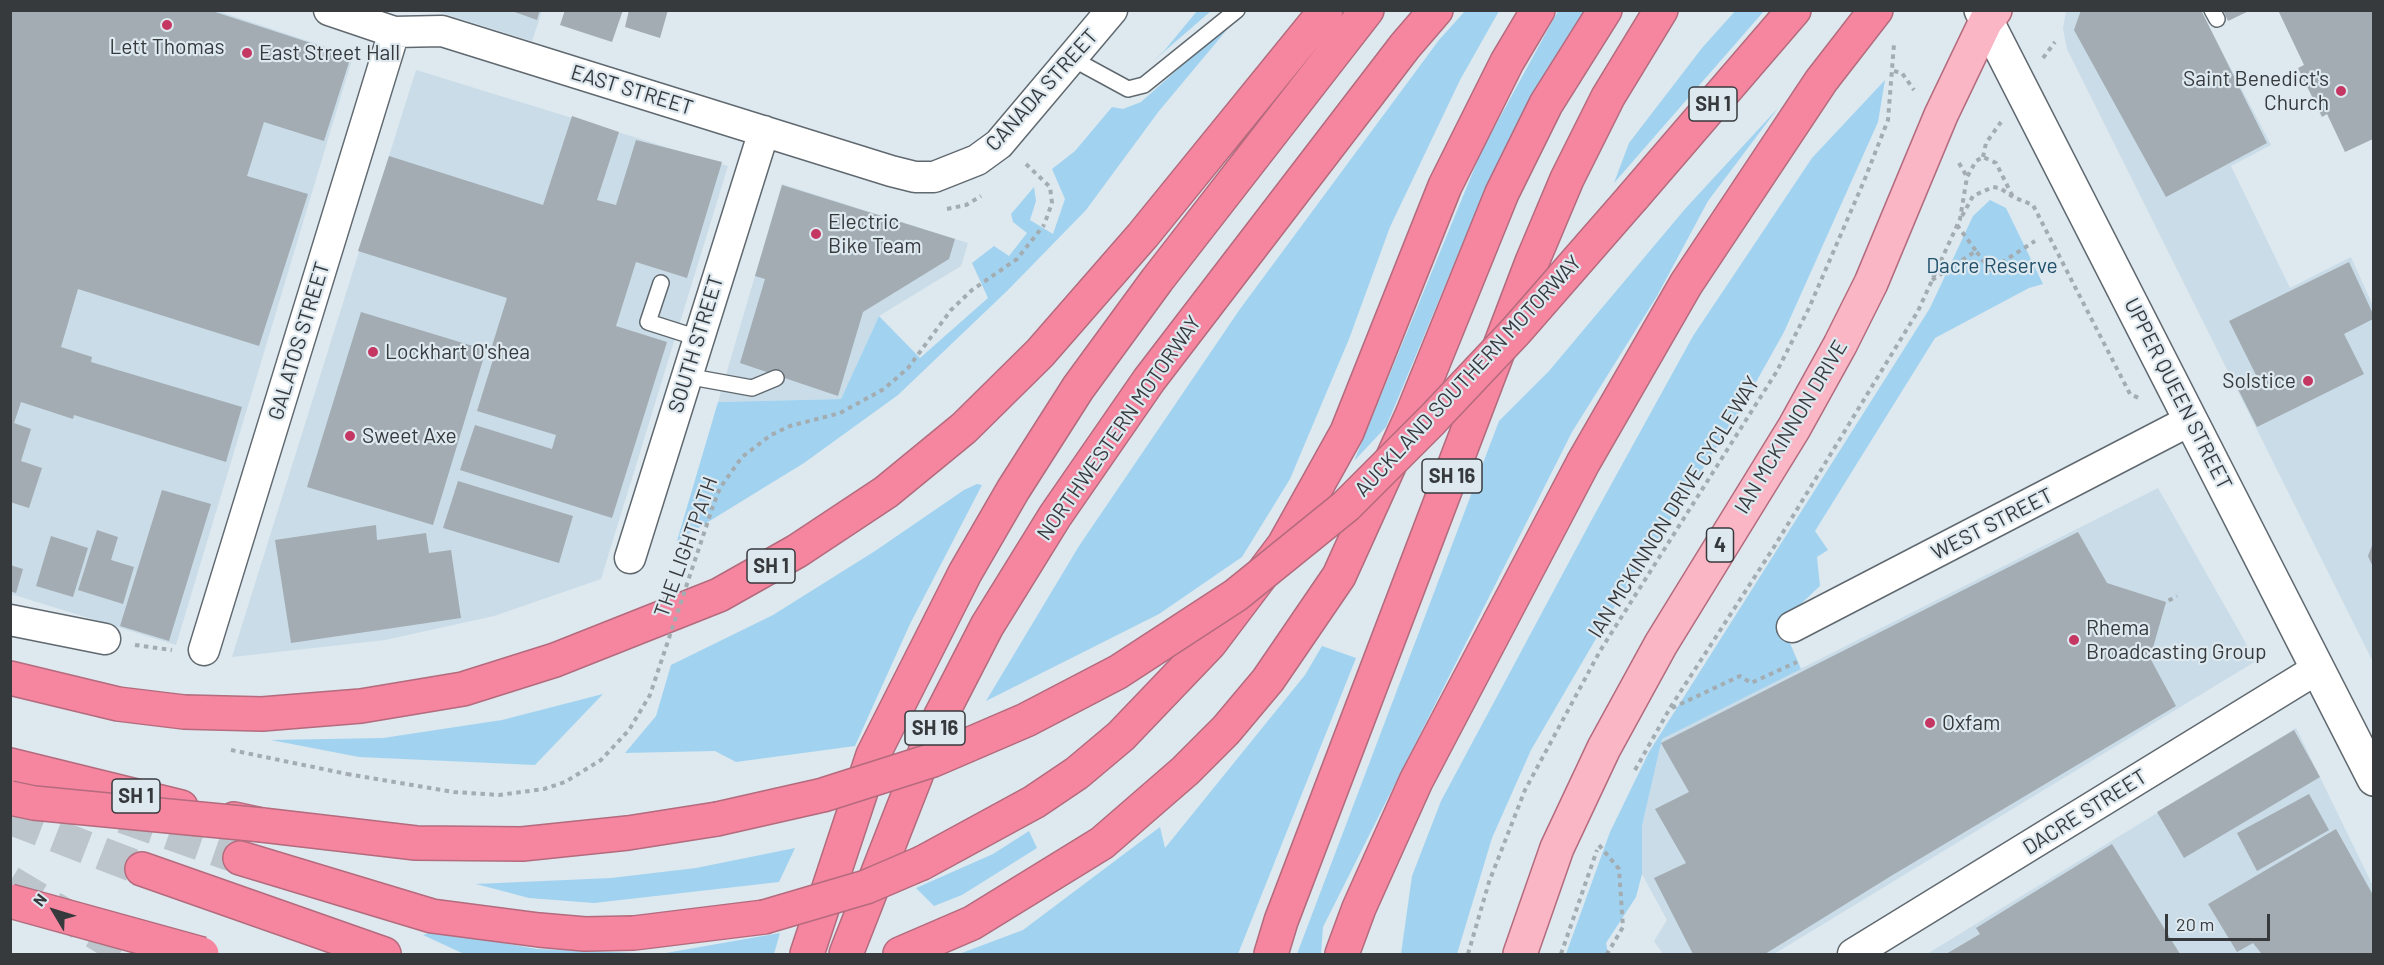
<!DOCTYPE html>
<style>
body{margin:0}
#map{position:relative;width:2384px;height:965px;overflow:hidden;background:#dde8ef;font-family:Barlow,sans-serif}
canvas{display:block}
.frame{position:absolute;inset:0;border:12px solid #363a3d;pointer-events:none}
.north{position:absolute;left:24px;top:881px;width:60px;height:60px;-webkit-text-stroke:4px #dde8ef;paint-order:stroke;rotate:308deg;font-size:16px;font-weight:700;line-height:24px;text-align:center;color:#363a3d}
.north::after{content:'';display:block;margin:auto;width:21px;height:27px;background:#363a3d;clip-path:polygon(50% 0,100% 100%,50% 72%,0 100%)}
.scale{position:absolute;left:2165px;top:914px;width:105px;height:27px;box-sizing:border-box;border:3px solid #363a3d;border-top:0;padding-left:8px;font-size:18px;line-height:21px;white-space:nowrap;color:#363a3d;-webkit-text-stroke:4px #dde8ef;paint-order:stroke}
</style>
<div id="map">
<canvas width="2384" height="965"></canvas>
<div class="frame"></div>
<div class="north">N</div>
<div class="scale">20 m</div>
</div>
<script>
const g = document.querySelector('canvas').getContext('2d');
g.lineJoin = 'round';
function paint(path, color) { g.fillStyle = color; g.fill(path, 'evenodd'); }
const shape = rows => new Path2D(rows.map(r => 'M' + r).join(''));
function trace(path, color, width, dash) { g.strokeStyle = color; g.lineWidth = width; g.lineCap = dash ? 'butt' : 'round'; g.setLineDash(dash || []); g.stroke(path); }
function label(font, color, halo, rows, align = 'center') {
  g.font = font + ' Barlow,sans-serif'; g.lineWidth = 4.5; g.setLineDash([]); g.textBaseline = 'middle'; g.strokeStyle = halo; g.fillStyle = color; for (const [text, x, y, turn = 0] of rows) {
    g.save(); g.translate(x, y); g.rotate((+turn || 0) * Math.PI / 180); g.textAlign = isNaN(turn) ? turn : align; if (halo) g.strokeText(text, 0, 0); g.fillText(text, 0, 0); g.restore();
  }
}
paint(shape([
 [22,11,218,11,353,56,176,645,11,594,10,49],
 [435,11,542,11,532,41],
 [2066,11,2201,11,2271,145,2231,166,2290,288,2351,257,2373,306,2373,662,2067,49,2063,29],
 [416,70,728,166,601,579,494,616,385,640,232,657],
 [782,184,968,243,961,266,879,316,841,399,718,402],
 [2158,488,2256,661,1774,954,1663,954,1654,941,1667,920,1642,874,1642,826,1662,739],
 [2296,728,2373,886,2373,954,1927,954]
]), '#cadce8');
paint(shape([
 [1736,10,1764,11,1614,183,1629,143,1702,48],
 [1197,11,1211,11,1152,62,1164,51],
 [1465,11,1499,11,1460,80,1390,227,1349,339,1290,479,1242,557,1159,614,986,701,1079,546,1240,309,1439,40],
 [1558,11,1588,11,1509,142,1461,247,1386,427,1354,461,1482,150],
 [1240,14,1159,111,1086,210,1008,290,898,395,804,463,677,541,718,402,841,399,879,316,920,358,988,298,972,263,994,246,1009,256,1027,233,1013,222,1011,214,1034,187,1036,201,1030,220,1053,234,1065,199,1052,169,1075,151,1112,107,1123,109,1141,102],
 [1885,80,1878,122,1784,332,1741,409,1615,606,1531,750,1492,838,1457,954,1401,954,1412,876,1441,801,1591,521,1693,336,1812,158],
 [1778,108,1708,201,1657,296,1572,432,1323,927,1321,954,1297,954,1499,421,1549,371,1685,209],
 [1990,200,2006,208,2043,284,2029,288,1935,338,1815,531,1828,550,1817,557,1820,586,1789,615,1784,629,1801,669,1662,739,1642,826,1642,874,1636,897,1606,943,1608,954,1566,954,1610,832,1649,752,1930,308,1973,216],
 [977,484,982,485,910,624,855,746,736,762,715,751,625,753,656,716,671,665,773,615,875,551,964,490],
 [1322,646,1356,658,1238,954,959,954,1023,930,1160,827,1165,848,1305,675],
 [603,694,535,765,359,757,271,740,383,738,502,720],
 [1029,831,1037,848,962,895,934,906,916,888,993,854],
 [795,848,779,882,594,903,529,898,476,884,611,878,696,868],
 [435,931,537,949,660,954,780,933,774,954,464,954,423,935]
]), '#a1d3f0');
paint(shape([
 [10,10,209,10,351,56,324,141,264,122,247,176,308,194,259,346,78,289,61,347,92,357,91,362,242,407,226,462,74,415,73,419,21,402,14,423,31,429,21,461,42,468,29,508,10,502],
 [509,10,540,10,537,20],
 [565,10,623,10,612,42,560,25],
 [629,10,668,10,660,38,625,27],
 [2081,10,2201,10,2267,143,2166,197,2074,30],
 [2223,10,2251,10,2228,21],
 [2278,10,2373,10,2373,139,2345,152,2327,114,2322,117,2298,68,2304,65],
 [572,116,619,132,597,200,616,205,636,140,722,162,687,278,636,262,616,326,667,342,612,518,460,470,475,425,552,449,556,435,477,411,496,350,491,349,507,298,358,251,389,156,543,205],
 [782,185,955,239,949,259,863,312,838,396,740,363,765,279,755,276],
 [2349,262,2373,314,2373,319,2344,334,2364,374,2257,427,2237,387,2257,377,2229,321],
 [361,312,486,350,433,525,307,487],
 [458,481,573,516,559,563,443,528],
 [162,490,211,504,169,641,120,626],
 [376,525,377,540,426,533,429,553,451,550,461,618,291,643,275,540],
 [97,530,118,537,111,560,134,567,123,604,78,590],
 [2078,532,2107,583,2166,602,2150,658,2176,706,1891,876,1765,954,1693,954,1654,878,1686,863,1655,809,1689,792,1661,743],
 [51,536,88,548,73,597,36,586],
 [2373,543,2373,567,2368,556],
 [10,565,23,569,16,593,10,591],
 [2294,730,2320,777,2184,858,2157,812],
 [2309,794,2329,830,2257,871,2237,833],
 [2336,829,2373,895,2373,954,2258,954,2261,953,2253,943,2237,952,2208,904],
 [2112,844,2180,954,1946,954,1980,934,1976,928]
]), '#a2acb2');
trace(shape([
 [123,817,240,858],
 [10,818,142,869],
 [10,882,131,954]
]), '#bcc5cb', 33, [33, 16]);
const lane = shape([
 [2212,10,2217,19],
 [1071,58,1128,89,1144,85,1237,10],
 [661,283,648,322,698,338],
 [686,376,752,388,776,378]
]);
const street = shape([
 [329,10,394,32,442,31,891,171,915,177,934,177,977,160,999,144,1112,10],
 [630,558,764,131],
 [10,620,105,639],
 [1792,627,2191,420],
 [204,650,394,32],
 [1853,954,2317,669]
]);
const secondary = shape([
 [1981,10,2374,779]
]);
const primary = shape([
 [1520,954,1557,848,1604,748,1661,644,1794,428,1840,345,1871,283,1941,115,1986,21,1995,10]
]);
const highway = shape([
 [1633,197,1794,10],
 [10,678,118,704,184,712,262,714,361,706,463,689,555,660,719,595,797,551,886,492,964,428,1040,353,1143,235,1326,10],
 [10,765,181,807],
 [234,819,262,825,416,843,522,844,628,833,717,819],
 [240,858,432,916,539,930,585,934,634,933,764,917],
 [922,863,1034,802,1077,773,1121,736,1210,643,1284,545,1347,432,1445,186,1507,62,1538,10],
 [142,869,384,954],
 [807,954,873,755,965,573,1013,490,1078,388,1157,280,1367,10],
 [846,954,935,727,987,626,1055,516,1149,380,1405,46,1436,10],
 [900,954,972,923,1102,843,1185,771,1226,730,1268,680,1339,576,1412,415,1502,193,1546,104,1605,10],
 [1271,954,1281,921,1532,262,1567,179,1608,97,1661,10],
 [1342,954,1359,908,1416,781,1583,463,1686,284,1821,81,1876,10]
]);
trace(lane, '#60696f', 18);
trace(street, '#60696f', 33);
trace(secondary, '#60696f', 36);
trace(primary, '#b36b7d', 36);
trace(highway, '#b36b7d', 36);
trace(shape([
 [2043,58,2055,42],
 [1894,71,1902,73,1914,90],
 [1983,157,1986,143,2001,122],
 [1959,163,1967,177],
 [1026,164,1050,187,1052,203,1044,225],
 [947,209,966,205,981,196],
 [1962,216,1973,196,1993,187,2000,188,2013,197,2033,205,2130,394,2141,399],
 [1957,225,1976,251],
 [1932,280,1976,251,1990,270,2035,241],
 [2129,622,2177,596],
 [135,645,172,650],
 [1672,708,1740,676,1751,683,1797,662],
 [231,750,347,774],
 [1635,770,1670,708,1774,547,1918,311,1960,219,1967,177,1976,161,1983,157,1996,163,2013,197],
 [1599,845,1619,869,1623,927,1607,954],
 [1468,954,1489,882,1525,790,1600,651,1777,371,1809,308,1864,181,1888,120,1894,44],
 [1561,954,1597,850]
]), '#a3acb1', 4, [4.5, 4.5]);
trace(lane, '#fff', 15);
trace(street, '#fff', 30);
trace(secondary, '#fff', 33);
trace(primary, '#fab6c5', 33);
trace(highway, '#f6859f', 33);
const highwayBridge = shape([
 [10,798,34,803,262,825],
 [717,819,823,795,933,760,1026,720,1118,672,1236,595,1346,506,1432,420,1516,331,1633,197],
 [10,901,202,954],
 [764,917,866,887,922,863]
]);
trace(highwayBridge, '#b36b7d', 36, []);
trace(shape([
 [347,774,454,792,499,795,544,789,565,782,601,760,629,730,650,695,713,506,720,488,742,457,771,435,790,426,840,413,884,389,908,368,951,310,972,290,1017,259,1044,225]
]), '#a3acb1', 4, [4.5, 4.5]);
trace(highwayBridge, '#f6859f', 33);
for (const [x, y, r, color] of [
 [167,25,6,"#c53763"],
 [247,53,6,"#c53763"],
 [2341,91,6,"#c53763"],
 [816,234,6,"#c53763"],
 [373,352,6,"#c53763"],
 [2308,381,6,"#c53763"],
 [350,436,6,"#c53763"],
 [2074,640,6,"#c53763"],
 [1930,723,6,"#c53763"]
]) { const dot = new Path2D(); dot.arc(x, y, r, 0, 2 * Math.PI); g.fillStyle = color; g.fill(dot); trace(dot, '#dde8ef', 2); }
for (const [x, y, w] of [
 [1713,104,48],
 [1452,476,60],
 [1720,545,27],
 [771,566,48],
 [935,728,60],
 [136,796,48]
]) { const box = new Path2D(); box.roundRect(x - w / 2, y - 17, w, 34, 4.5); g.fillStyle = '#dde8ef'; g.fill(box); trace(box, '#363a3d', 1.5); }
label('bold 20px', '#363a3d', null, [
 ["SH 1",1713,104],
 ["SH 16",1452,476],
 ["4",1720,545],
 ["SH 1",771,566],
 ["SH 16",935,728],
 ["SH 1",136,796]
]);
label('21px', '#363a3d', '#dde8ef', [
 ["Lett Thomas",167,47,"center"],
 ["East Street Hall",259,53],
 ["Saint Benedict's",2329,79,"right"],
 ["Church",2329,103,"right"],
 ["Electric",828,222],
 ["Bike Team",828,246],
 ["Lockhart O'shea",385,352],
 ["Solstice",2296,381,"right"],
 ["Sweet Axe",362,436],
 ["Rhema",2086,628],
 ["Broadcasting Group",2086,652],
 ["Oxfam",1942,723]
], 'left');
label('21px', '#363a3d', '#dde8ef', [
 ["EAST STREET",632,90,17],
 ["CANADA STREET",1042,90,-48],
 ["GALATOS STREET",299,341,-73],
 ["SOUTH STREET",696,344,-73],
 ["AUCKLAND SOUTHERN MOTORWAY",1468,376,-47],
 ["UPPER QUEEN STREET",2178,394,63],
 ["IAN MCKINNON DRIVE",1791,427,-59],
 ["NORTHWESTERN MOTORWAY",1119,428,-55],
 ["IAN MCKINNON DRIVE CYCLEWAY",1674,507,-58],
 ["WEST STREET",1992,524,-27],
 ["THE LIGHTPATH",686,547,-70],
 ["DACRE STREET",2085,812,-32]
]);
label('21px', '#21516b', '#dde8ef', [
 ["Dacre Reserve",1992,266]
]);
</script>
